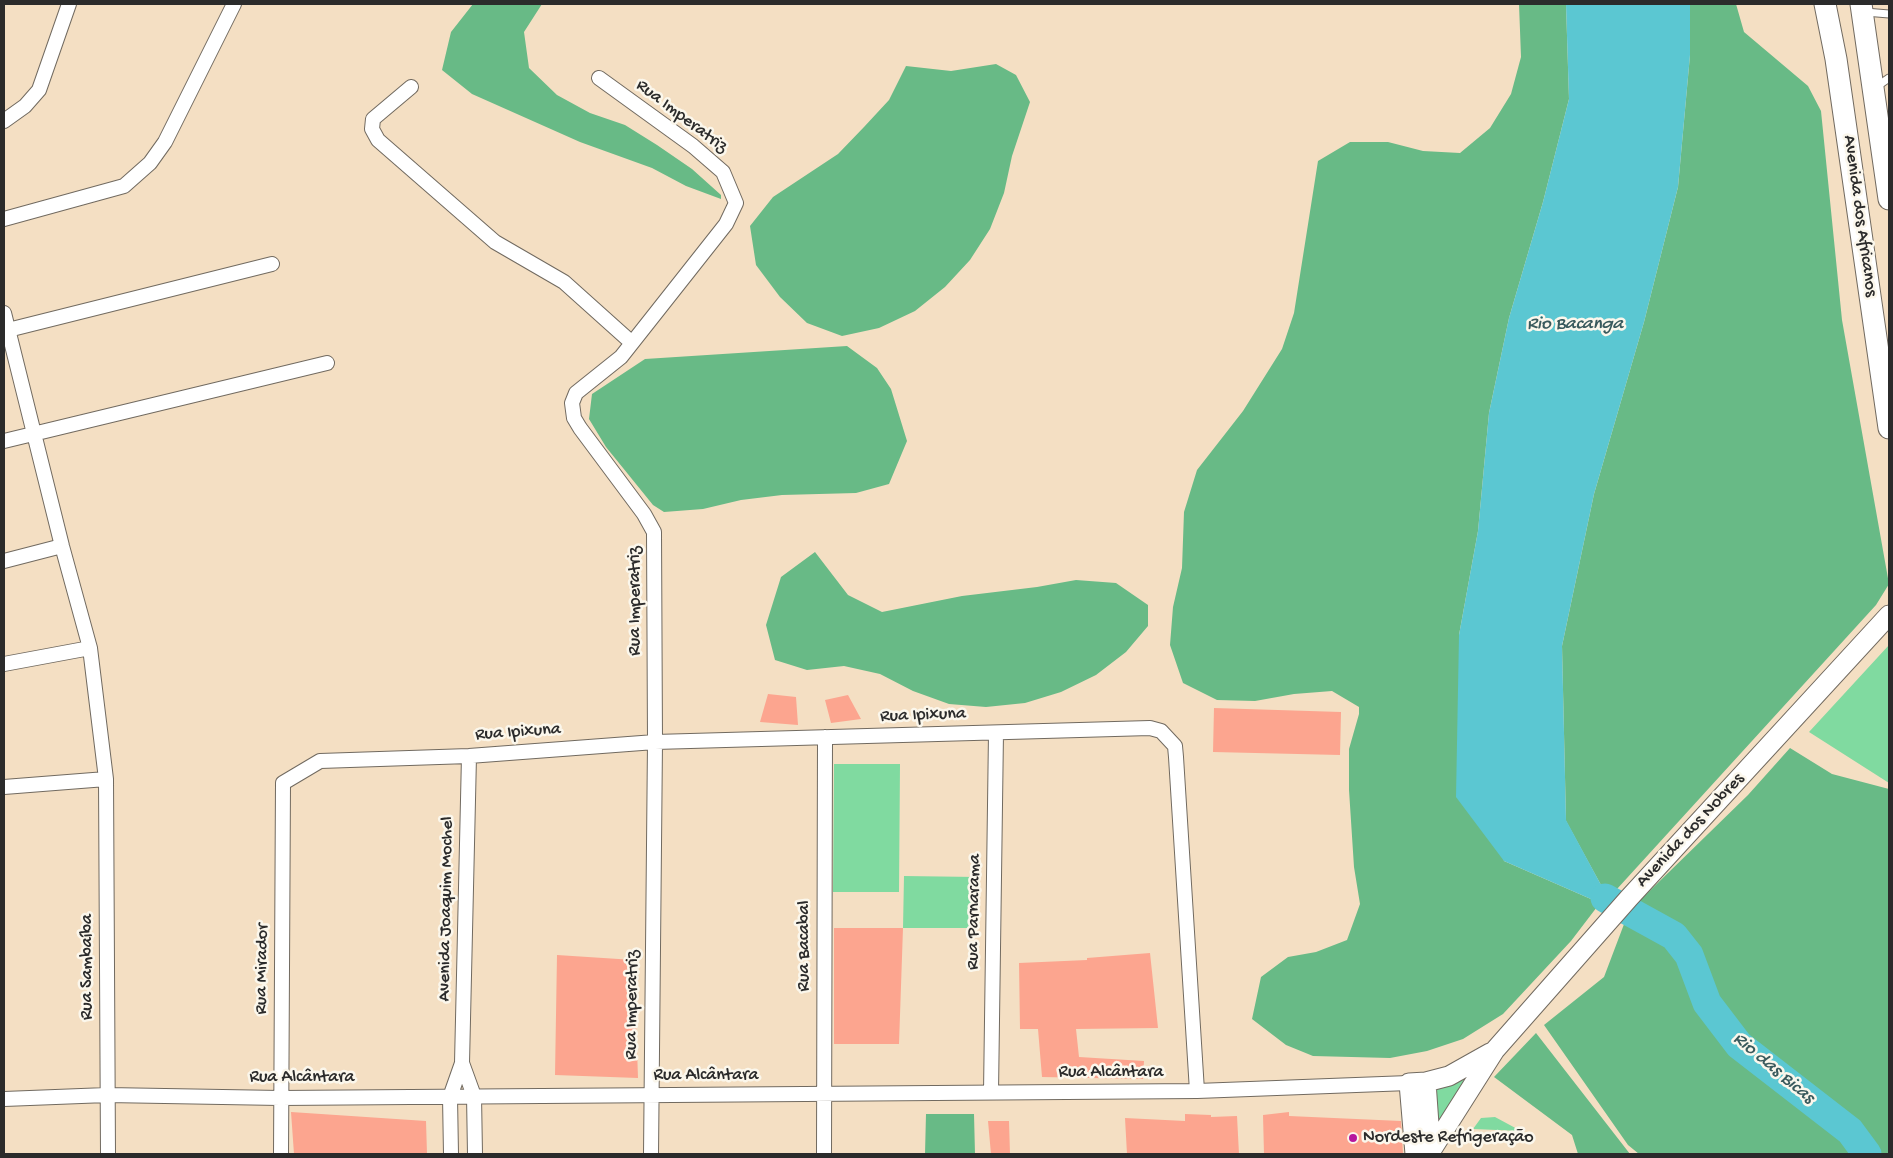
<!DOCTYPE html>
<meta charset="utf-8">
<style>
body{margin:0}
#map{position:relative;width:1893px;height:1158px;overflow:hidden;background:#f4dfc3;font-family:"Gochi Hand",sans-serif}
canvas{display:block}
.frame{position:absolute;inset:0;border:5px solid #2b2b2b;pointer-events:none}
</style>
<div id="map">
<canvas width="1893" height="1158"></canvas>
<div class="frame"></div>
</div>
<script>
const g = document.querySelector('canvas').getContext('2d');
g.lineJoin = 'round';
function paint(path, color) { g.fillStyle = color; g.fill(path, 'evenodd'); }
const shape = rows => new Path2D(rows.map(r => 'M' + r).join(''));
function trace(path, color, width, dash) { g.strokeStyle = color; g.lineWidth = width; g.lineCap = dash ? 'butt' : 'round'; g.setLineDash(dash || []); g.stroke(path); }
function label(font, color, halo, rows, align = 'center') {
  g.font = font + ' "Gochi Hand",sans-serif'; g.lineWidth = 5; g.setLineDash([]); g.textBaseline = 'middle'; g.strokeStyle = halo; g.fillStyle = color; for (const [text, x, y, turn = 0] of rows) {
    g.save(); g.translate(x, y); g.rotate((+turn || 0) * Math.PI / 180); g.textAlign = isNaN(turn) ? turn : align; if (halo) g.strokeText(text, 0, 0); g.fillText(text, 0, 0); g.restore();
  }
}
paint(shape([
 [1889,645,1889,783,1809,732],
 [834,764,900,764,899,892,833,892],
 [904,876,977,877,978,928,903,928],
 [1472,1071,1438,1138,1434,1086],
 [1495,1117,1521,1131,1473,1129,1481,1118]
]), '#80daa0');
paint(shape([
 [473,4,542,4,524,32,529,68,557,95,590,113,625,125,657,145,692,169,721,195,721,199,686,186,652,168,580,142,472,94,442,70,451,32],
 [1519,4,1566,4,1569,99,1543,202,1509,318,1489,413,1478,531,1459,635,1504,861,1600,903,1571,941,1503,1014,1463,1039,1427,1051,1390,1058,1313,1056,1286,1045,1252,1019,1261,977,1288,957,1316,952,1347,940,1360,904,1354,867,1349,790,1349,749,1359,714,1359,707,1332,691,1294,694,1255,701,1217,700,1183,683,1170,645,1173,607,1182,568,1184,512,1197,470,1243,411,1282,349,1294,313,1318,161,1350,142,1388,142,1423,151,1460,153,1490,128,1511,94,1521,57],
 [1690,4,1736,4,1744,32,1808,86,1821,111,1842,320,1889,584,1876,605,1617,889,1607,896,1566,821,1562,646,1594,494,1644,322,1678,187,1690,55],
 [996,64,1016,75,1030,102,1012,156,1004,193,990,229,970,260,945,287,915,311,879,328,842,336,807,323,780,297,756,265,750,226,773,197,838,154,864,127,889,100,906,66,951,71],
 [847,346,877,368,891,389,907,441,889,484,856,493,782,495,741,500,703,509,664,512,653,505,606,447,589,419,592,394,645,359],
 [815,552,848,595,882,612,962,596,1037,587,1076,580,1116,583,1148,605,1148,626,1126,652,1096,675,1061,692,1025,703,986,707,949,704,913,691,880,674,844,666,807,670,775,660,766,625,781,577],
 [1790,748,1832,774,1889,789,1889,1154,1639,1154,1628,1145,1544,1025,1604,977,1629,911,1748,795],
 [1536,1033,1630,1154,1578,1154,1572,1135,1494,1077],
 [926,1114,974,1114,975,1154,925,1154]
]), '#68ba86');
paint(shape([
 [1566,4,1690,4,1690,55,1678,187,1644,322,1594,494,1562,646,1566,820,1607,896,1600,903,1504,861,1456,797,1459,635,1478,531,1489,413,1509,318,1543,202,1569,99]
]), '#5bc7d2');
trace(shape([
 [1605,898,1674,936,1689,955,1707,1003,1739,1045,1850,1131,1867,1154]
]), '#5bc7d2', 29);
paint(shape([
 [768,694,796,697,798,725,760,722],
 [848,695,861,719,831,723,825,700],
 [1214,708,1341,712,1340,755,1213,752],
 [834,928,903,928,899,1044,834,1044],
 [1150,953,1158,1028,1076,1029,1079,1057,1144,1061,1143,1079,1042,1077,1038,1029,1020,1029,1019,963,1087,960,1087,958],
 [557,955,634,960,638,1078,555,1075],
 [291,1112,426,1121,427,1154,294,1154],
 [1289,1112,1289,1116,1401,1121,1403,1154,1264,1154,1263,1115],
 [1185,1114,1211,1115,1211,1117,1237,1116,1239,1154,1127,1154,1125,1118,1185,1121],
 [988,1121,1009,1121,1010,1154,991,1154]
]), '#fca58f');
const service = shape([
 [1865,12,1889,14],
 [1876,87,1889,78]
]);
const minor = shape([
 [599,78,693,146,723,172,736,203,726,224,621,357,576,393,572,403,574,418,580,428,644,514,654,532,655,742,651,1154],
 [411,87,373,119,372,129,378,140,495,242,564,282,632,343],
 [4,121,25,106,39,90,69,4],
 [4,219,124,186,150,163,165,142,234,4],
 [4,313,62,546,90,648,106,779,108,1154],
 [4,331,272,264],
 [4,441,327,363],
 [4,561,62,546],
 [4,664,90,648],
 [4,787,106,779],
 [462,1063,474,1096,475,1154],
 [991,1092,996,733],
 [4,1099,107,1095,280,1098,1197,1091,1409,1083],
 [281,1154,283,783,320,761,469,756,655,742,1150,728,1161,731,1175,746,1176,757,1197,1091],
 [451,1154,450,1097,462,1063,469,756],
 [824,1154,825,737]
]);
const secondary = shape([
 [1426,1082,1431,1153],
 [1431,1151,1495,1050,1629,898,1889,615],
 [1415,1154,1409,1083,1426,1082,1449,1076,1490,1053]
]);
const primary = shape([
 [1825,4,1836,59,1889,428],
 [1861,4,1889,199]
]);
trace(service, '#716a60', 9);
trace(minor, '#716a60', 16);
trace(secondary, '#716a60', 21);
trace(primary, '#716a60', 23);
trace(service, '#fff', 7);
trace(minor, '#fff', 14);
trace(secondary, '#fff', 19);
trace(primary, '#fff', 21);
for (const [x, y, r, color] of [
 [1353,1138,5,"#b5179e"]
]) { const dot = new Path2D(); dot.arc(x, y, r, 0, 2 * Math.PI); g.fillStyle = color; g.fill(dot); trace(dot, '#fbf7ec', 2); }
label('18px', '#2b2b2b', '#fbf7ec', [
 ["Rua Imperatriz",681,117,37],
 ["Avenida dos Africanos",1859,216,82],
 ["Rua Imperatriz",636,601,-90],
 ["Rua Ipixuna",923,716,-2],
 ["Rua Ipixuna",518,733,-4],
 ["Avenida dos Nobres",1691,831,-47],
 ["Avenida Joaquim Mochel",447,909,-89],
 ["Rua Parnarama",975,912,-89],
 ["Rua Bacabal",805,946,-90],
 ["Rua Sambaíba",88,967,-90],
 ["Rua Mirador",263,969,-89],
 ["Rua Imperatriz",633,1005,-89],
 ["Rua Alcântara",1111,1073],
 ["Rua Alcântara",706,1076],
 ["Rua Alcântara",302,1078]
]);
label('18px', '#2b2b2b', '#fbf7ec', [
 ["Nordeste Refrigeração",1363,1138]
], 'left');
label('italic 19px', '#395a5d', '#fbf7ec', [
 ["Rio Bacanga",1575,325],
 ["Rio das Bicas",1773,1069,40]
]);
</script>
